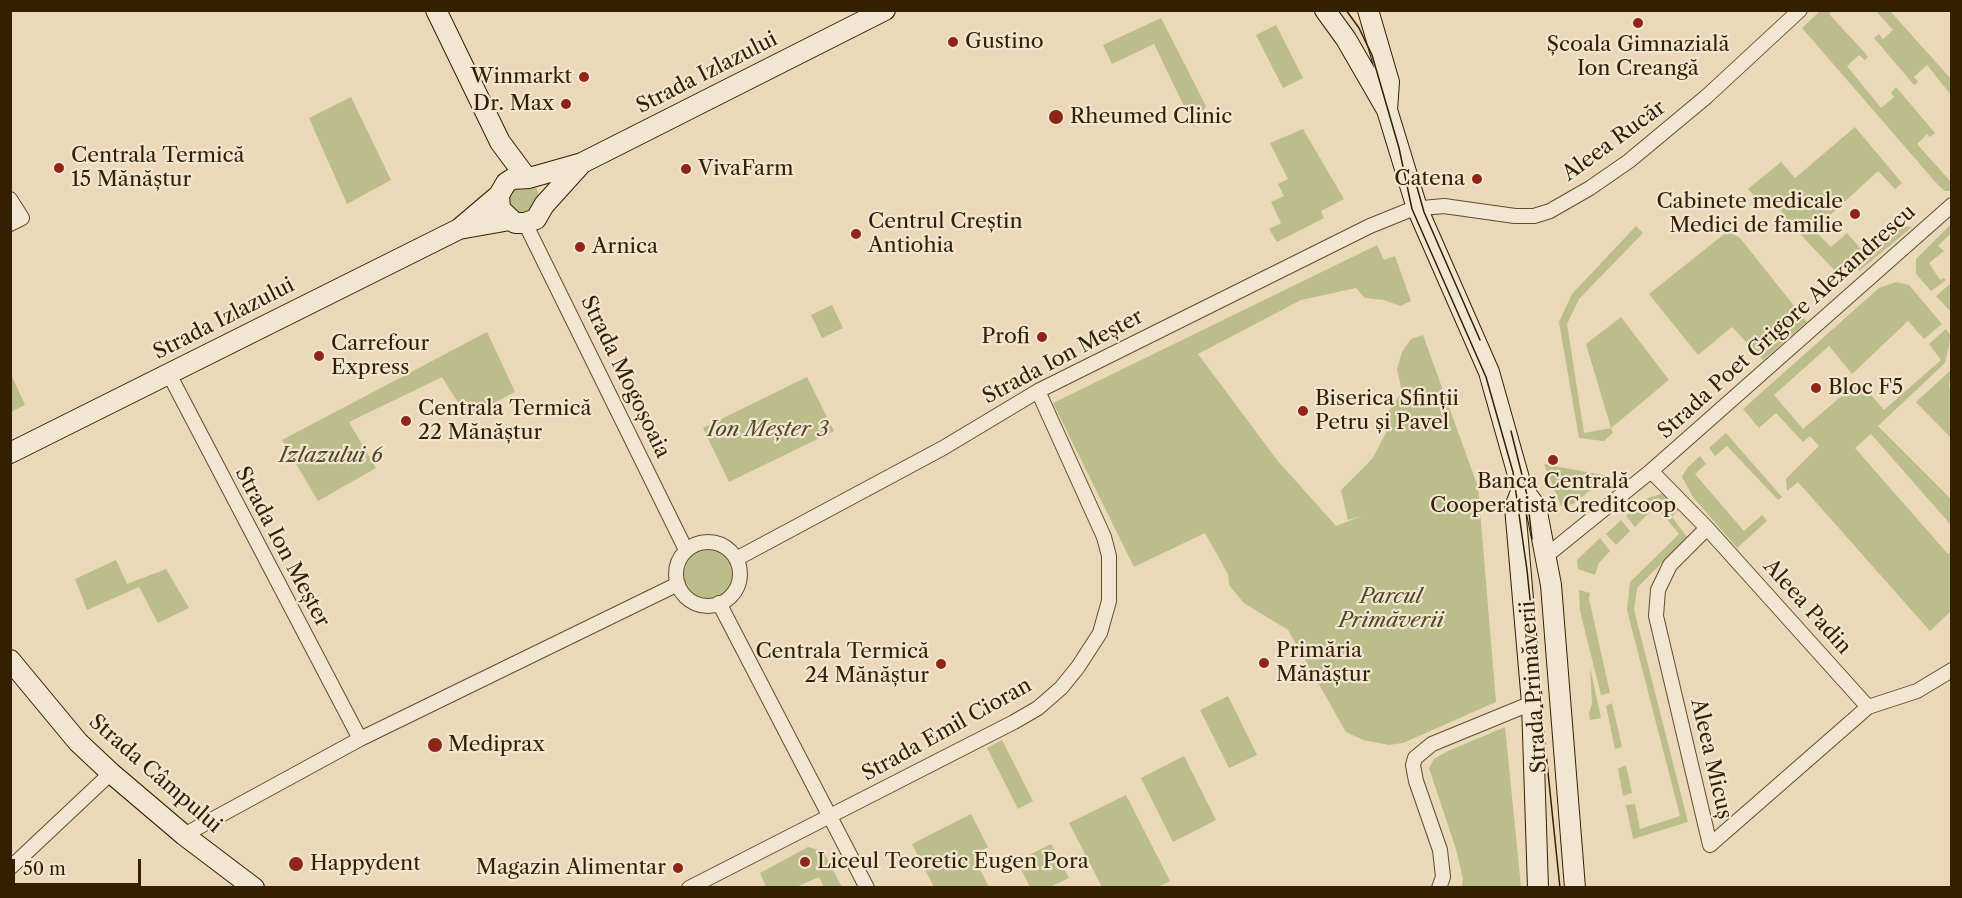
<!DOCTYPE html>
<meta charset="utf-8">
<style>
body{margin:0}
#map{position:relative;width:1962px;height:898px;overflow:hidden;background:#ead8b8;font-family:"Libre Caslon Text",serif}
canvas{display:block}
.frame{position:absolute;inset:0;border:12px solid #351f01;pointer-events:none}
.scale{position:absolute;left:12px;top:859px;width:129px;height:27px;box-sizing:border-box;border:3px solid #351f01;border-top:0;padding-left:8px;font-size:18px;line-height:21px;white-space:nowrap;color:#351f01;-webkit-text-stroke:4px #f1e6d1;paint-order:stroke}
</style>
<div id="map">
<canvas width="1962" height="898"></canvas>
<div class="frame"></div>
<div class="scale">50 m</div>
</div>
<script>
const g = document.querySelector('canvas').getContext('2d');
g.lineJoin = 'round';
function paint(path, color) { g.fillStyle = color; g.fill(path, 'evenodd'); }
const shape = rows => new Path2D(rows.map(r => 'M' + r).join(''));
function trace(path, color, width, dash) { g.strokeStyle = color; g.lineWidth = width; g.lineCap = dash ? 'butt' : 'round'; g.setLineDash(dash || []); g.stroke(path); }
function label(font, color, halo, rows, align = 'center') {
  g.font = font + ' "Libre Caslon Text",serif'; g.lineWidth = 4.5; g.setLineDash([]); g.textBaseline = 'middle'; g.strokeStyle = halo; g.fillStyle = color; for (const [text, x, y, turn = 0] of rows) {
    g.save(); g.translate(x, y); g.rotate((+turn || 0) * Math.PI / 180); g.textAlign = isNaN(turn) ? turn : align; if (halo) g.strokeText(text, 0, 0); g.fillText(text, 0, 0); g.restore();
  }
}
paint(shape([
 [1820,11,1832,11,1829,14,1866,54,1868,57,1865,60,1859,55,1847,66,1881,108,1894,97,1891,93,1896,87,1935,133,1930,137,1927,134,1917,144,1951,182,1950,191,1945,191,1938,185,1802,28],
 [1876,11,1890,11,1951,79,1951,95,1927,65,1914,77,1918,82,1914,85,1874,38,1879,34,1883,39,1893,30],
 [1161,18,1206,106,1194,127,1154,44,1112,64,1103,45],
 [1276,25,1303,78,1283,88,1256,35],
 [351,97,391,180,347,204,309,118],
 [1855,127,1902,183,1895,189,1878,171,1814,230,1831,247,1847,233,1861,249,1888,228,1896,225,1912,227,1859,271,1850,260,1835,271,1787,220,1775,201,1765,208,1748,189,1781,162,1795,178],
 [1303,129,1344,199,1321,211,1324,218,1277,242,1269,229,1281,223,1271,202,1284,196,1278,184,1288,179,1270,143],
 [532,185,537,189,541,201,520,220,502,198,508,187],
 [1951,224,1951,233,1938,246,1944,251,1929,263,1940,280,1944,278,1946,280,1931,291,1916,274,1916,259],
 [1636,226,1643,233,1579,299,1567,324,1584,433,1611,428,1586,344,1621,317,1669,380,1611,428,1613,433,1604,441,1579,438,1559,322,1572,294],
 [1728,231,1740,238,1807,322,1763,360,1732,327,1698,355,1649,294],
 [1377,245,1384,260,1395,256,1411,301,1400,306,1384,300,1365,298,1356,288,1301,300,1198,354,1277,460,1336,526,1362,516,1348,520,1341,490,1372,459,1387,431,1387,413,1402,392,1397,369,1402,352,1411,339,1423,335,1478,487,1496,702,1403,743,1389,745,1363,740,1346,732,1288,630,1244,603,1229,585,1228,574,1205,533,1134,567,1053,403],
 [1896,282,1909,285,1942,324,1924,339,1908,321,1852,374,1829,346,1774,395,1803,429,1859,381,1884,410,1941,360,1929,344,1946,329,1951,336,1945,363,1878,426,1951,499,1951,525,1871,434,1855,448,1948,554,1951,551,1951,611,1930,631,1798,482,1787,491,1786,479,1819,446,1810,436,1803,442,1776,413,1759,428,1743,409,1879,288],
 [1951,283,1951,312,1936,296],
 [832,305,843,328,822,338,811,315],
 [487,332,515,392,467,417,442,377,349,422,376,468,318,501,282,440],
 [1951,370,1949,387,1952,390,1951,438,1916,402],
 [10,372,25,405,11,412,10,412],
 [807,377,834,431,729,482,703,428],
 [1726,433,1782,497,1778,500,1727,446,1715,456,1709,448],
 [1700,456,1706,464,1695,474,1744,531,1762,515,1767,521,1737,548,1693,497,1682,477,1687,468],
 [1544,464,1608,476,1573,504,1561,506],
 [1664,493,1680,508,1672,517,1687,537,1637,588,1634,610,1688,822,1633,839,1626,805,1635,804,1640,829,1680,816,1627,610,1630,582,1679,534,1656,506,1635,527,1626,516,1645,499],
 [1621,520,1630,531,1616,545,1606,534],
 [1600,538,1610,551,1599,563,1595,575,1578,569,1577,560],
 '683 572a26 26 0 1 1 52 0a26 26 0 1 1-52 0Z',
 [116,560,127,584,166,569,189,608,158,623,139,587,87,610,75,579],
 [1579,590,1590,593,1589,599,1610,693,1601,695,1580,611],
 [1590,667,1601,718,1590,720,1589,713,1592,704],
 [1228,696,1257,755,1229,768,1200,710],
 [1612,703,1622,747,1615,749,1606,706],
 [1505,727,1521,887,1462,887,1463,879,1456,849,1429,768,1434,759,1448,751],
 [1002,740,1033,801,1018,809,987,748],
 [1184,756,1216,820,1173,842,1141,778],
 [1626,765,1632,793,1623,796,1618,769],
 [1126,795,1170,881,1158,887,1102,887,1069,823],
 [971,814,988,847,973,856,989,887,934,887,912,844],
 [1051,844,1069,878,1050,887,1030,887,1017,861],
 [808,847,823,851,842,887,824,887,819,877,796,887,766,887,760,873]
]), '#bbbe8b');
const street = shape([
 [10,199,22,218,10,224],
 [525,223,686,550],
 [169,374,360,739],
 [1651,471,1707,528,1868,707],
 [1707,528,1670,565,1658,590,1656,616,1710,845,1868,707,1917,691,1952,670],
 '676 574a32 32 0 1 1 64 0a32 32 0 1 1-64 0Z',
 [1546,556,1651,471,1952,205],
 [736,559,943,448,1038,391,1370,226,1412,209,1444,206,1515,216,1534,216,1550,211,1590,188,1629,161,1706,97,1800,10],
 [719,603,867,888],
 [184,835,360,739,678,584],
 [10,868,111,773],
 [689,888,1014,722,1038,708,1061,688,1078,667,1100,633,1109,601,1109,556,1104,537,1038,391],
 [1439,888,1443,877,1440,850,1416,781,1413,765,1415,758,1432,744,1532,703]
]);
const secondary = shape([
 [436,10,500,142,526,177],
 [1325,10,1346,39,1387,110,1417,208,1489,372,1522,489,1536,507,1551,585,1575,888],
 [1368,10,1389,82,1387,110],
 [582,163,544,205,536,219,525,223,515,223,500,209,499,195,506,183,512,179,529,178,582,163,885,10],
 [459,229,510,220],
 [10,453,459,229,499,195],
 [1522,489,1515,507,1532,703,1538,888],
 [10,660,78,742,111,773,184,835,254,888]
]);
trace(street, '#624d2f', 16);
trace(secondary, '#351f01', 22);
trace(street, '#f1e6d1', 14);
trace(secondary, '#f1e6d1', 20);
trace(shape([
 [1346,10,1359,28,1372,55,1399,148,1412,209,1486,377,1513,472,1527,570,1560,888],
 [1413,173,1424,212,1480,340],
 [1511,431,1527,495,1532,539]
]), '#351f01', 1.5);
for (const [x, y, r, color] of [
 [1638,23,6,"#8f2418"],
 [953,42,6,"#8f2418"],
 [584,77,6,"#8f2418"],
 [566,104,6,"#8f2418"],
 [1056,117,8,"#8f2418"],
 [59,168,6,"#8f2418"],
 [686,169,6,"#8f2418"],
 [1477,179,6,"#8f2418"],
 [1855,214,6,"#8f2418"],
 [856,234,6,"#8f2418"],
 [580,247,6,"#8f2418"],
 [1042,337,6,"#8f2418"],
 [319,356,6,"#8f2418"],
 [1816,388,6,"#8f2418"],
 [1303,411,6,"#8f2418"],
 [406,421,6,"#8f2418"],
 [1553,460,6,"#8f2418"],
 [1264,663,6,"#8f2418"],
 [941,664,6,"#8f2418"],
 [435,745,8,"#8f2418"],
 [805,862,6,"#8f2418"],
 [296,864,8,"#8f2418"],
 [678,868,6,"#8f2418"]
]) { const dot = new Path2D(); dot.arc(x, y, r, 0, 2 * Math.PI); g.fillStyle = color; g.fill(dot); trace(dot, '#f1e6d1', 2); }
label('21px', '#351f01', '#f1e6d1', [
 ["Gustino",965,42],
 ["Școala Gimnazială",1638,45,"center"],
 ["Ion Creangă",1638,69,"center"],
 ["Winmarkt",572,77,"right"],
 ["Dr. Max",554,104,"right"],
 ["Rheumed Clinic",1070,117],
 ["Centrala Termică",71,156],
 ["15 Mănăștur",71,180],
 ["VivaFarm",698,169],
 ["Catena",1465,179,"right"],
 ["Cabinete medicale",1843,202,"right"],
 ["Medici de familie",1843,226,"right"],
 ["Centrul Creștin",868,222],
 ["Antiohia",868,246],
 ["Arnica",592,247],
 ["Profi",1030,337,"right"],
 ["Carrefour",331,344],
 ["Express",331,368],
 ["Bloc F5",1828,388],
 ["Biserica Sfinții",1315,399],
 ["Petru și Pavel",1315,423],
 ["Centrala Termică",418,409],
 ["22 Mănăștur",418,433],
 ["Banca Centrală",1553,482,"center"],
 ["Cooperatistă Creditcoop",1553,506,"center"],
 ["Primăria",1276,651],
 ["Mănăștur",1276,675],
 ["Centrala Termică",929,652,"right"],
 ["24 Mănăștur",929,676,"right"],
 ["Mediprax",448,745],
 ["Liceul Teoretic Eugen Pora",817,862],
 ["Happydent",310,864],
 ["Magazin Alimentar",666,868,"right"]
], 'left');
label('21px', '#351f01', '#f1e6d1', [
 ["Strada Izlazului",707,73,-27],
 ["Aleea Rucăr",1614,141,-36],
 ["Strada Izlazului",224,319,-27],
 ["Strada Poet Grigore Alexandrescu",1787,322,-42],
 ["Strada Ion Meșter",1063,357,-28],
 ["Strada Mogoșoaia",625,377,64],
 ["Strada Ion Meșter",282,547,62],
 ["Aleea Padin",1807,607,48],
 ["Strada Primăverii",1534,687,-94],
 ["Strada Emil Cioran",947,730,-29],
 ["Aleea Micuș",1711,759,77],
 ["Strada Câmpului",155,774,41]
]);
label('italic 21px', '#564724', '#f1e6d1', [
 ["Ion Meșter 3",768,430],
 ["Izlazului 6",331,456],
 ["Parcul",1391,597],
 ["Primăverii",1391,621]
]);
</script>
